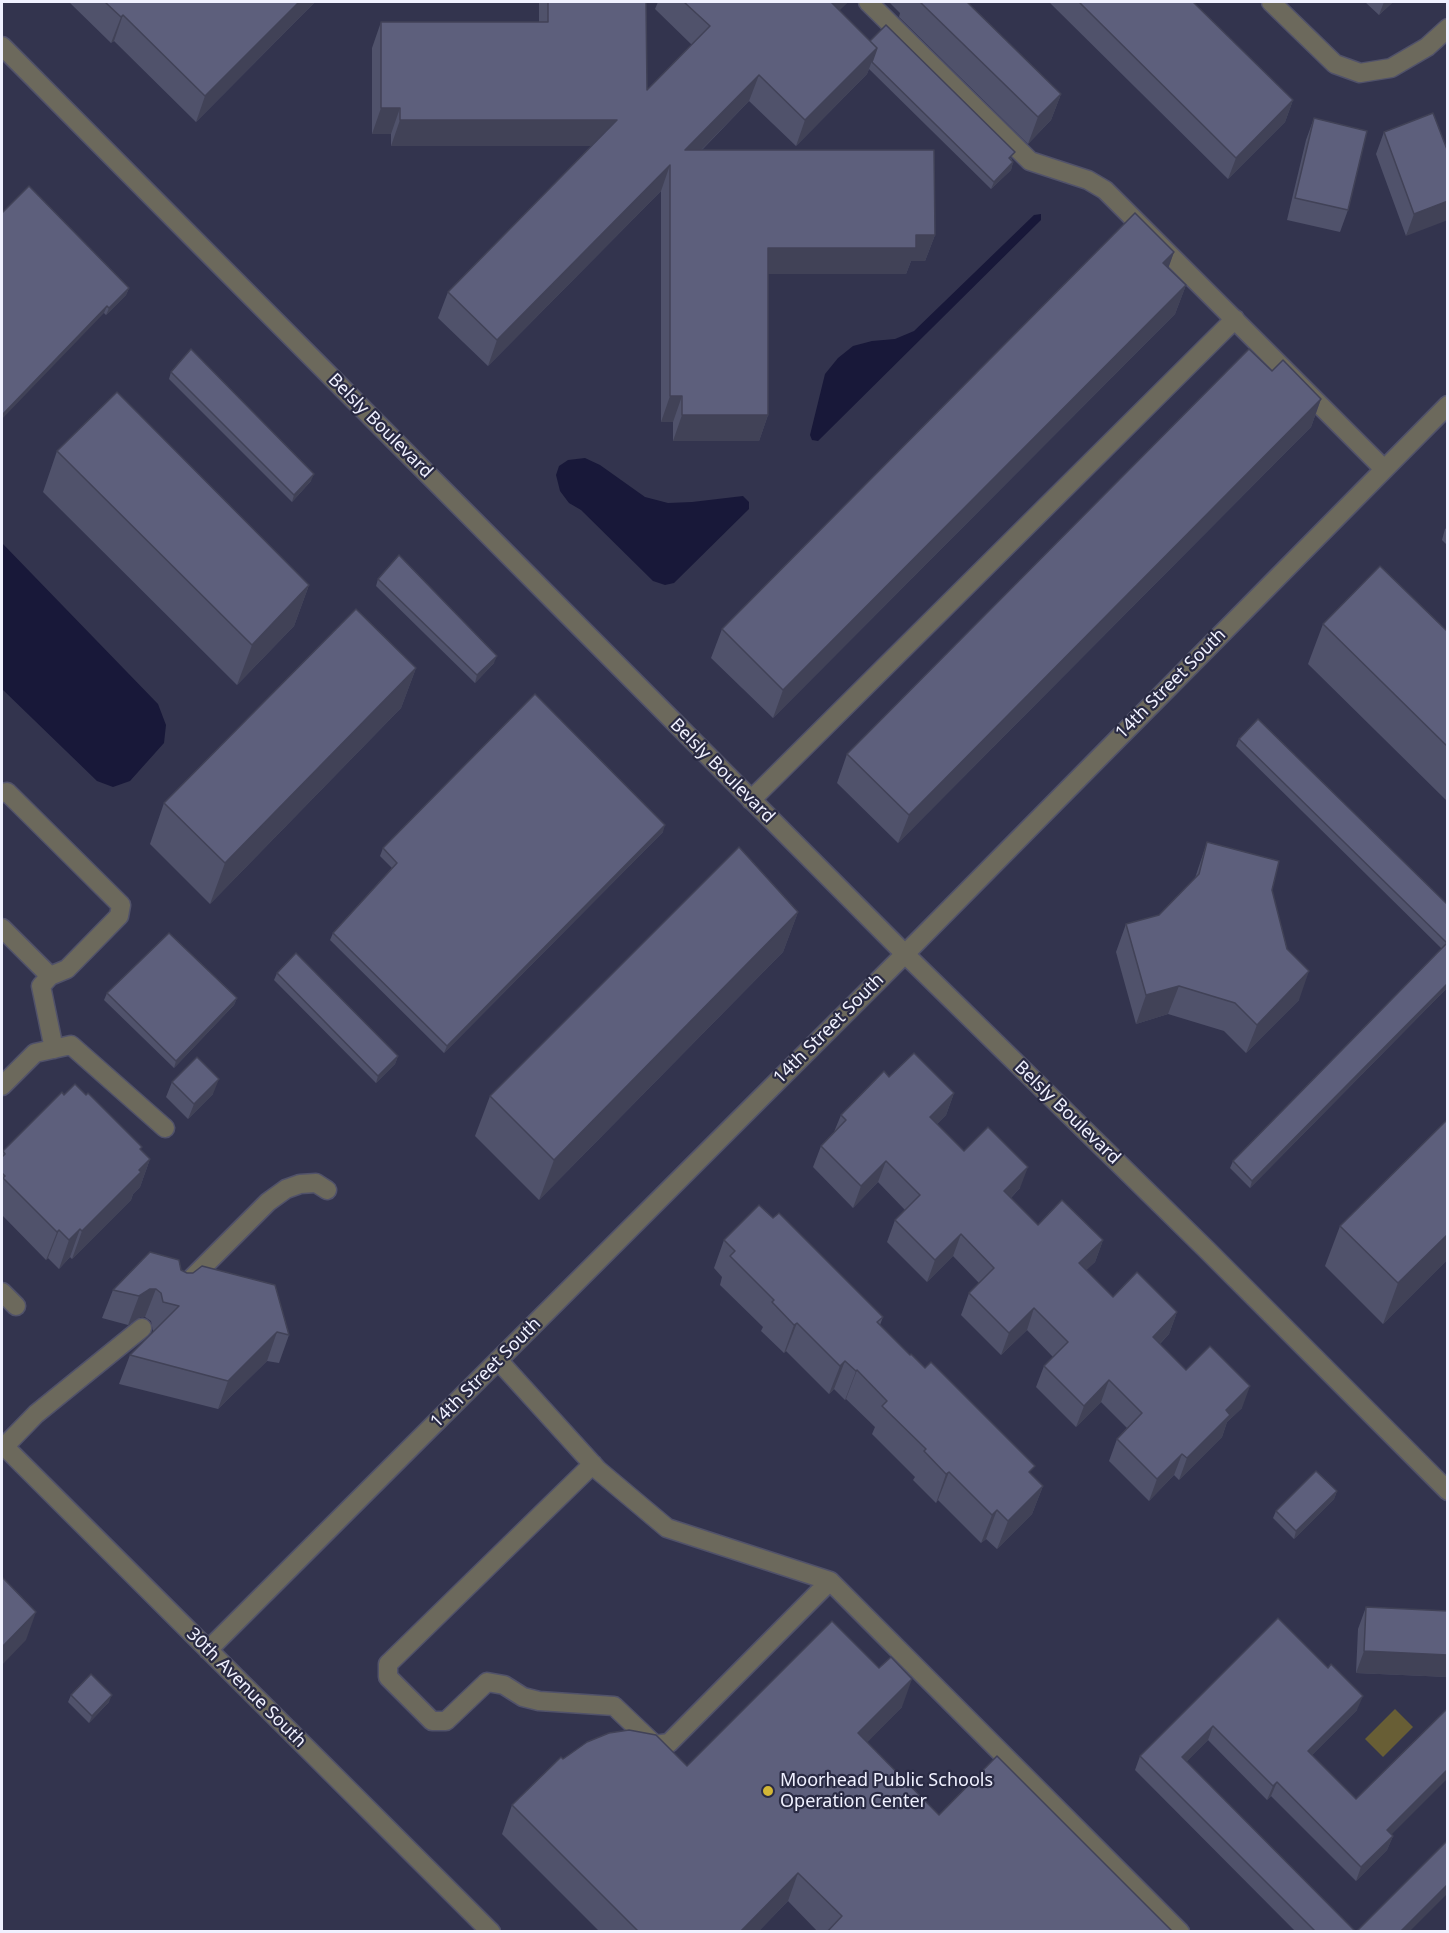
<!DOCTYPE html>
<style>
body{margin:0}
#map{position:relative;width:1449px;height:1933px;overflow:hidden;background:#33344e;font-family:"Noto Sans",sans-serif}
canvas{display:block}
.frame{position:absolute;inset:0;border:3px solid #f0f1ff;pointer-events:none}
</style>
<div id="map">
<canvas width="1449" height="1933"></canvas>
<div class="frame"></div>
</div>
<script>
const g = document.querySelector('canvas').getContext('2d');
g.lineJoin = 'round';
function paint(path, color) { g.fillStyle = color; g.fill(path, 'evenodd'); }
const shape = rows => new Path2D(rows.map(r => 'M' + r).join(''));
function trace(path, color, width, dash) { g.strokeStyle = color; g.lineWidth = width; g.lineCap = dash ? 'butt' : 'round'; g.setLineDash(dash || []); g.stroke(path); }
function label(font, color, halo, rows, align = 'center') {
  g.font = font + ' "Noto Sans",sans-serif'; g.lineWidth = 4.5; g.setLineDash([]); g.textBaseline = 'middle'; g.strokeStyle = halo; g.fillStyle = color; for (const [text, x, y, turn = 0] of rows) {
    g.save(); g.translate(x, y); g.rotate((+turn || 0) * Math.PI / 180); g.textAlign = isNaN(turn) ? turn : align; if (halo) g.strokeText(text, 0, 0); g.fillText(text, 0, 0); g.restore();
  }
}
paint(shape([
 [1395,1709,1413,1727,1383,1757,1365,1739]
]), '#685e35');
paint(shape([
 [1041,214,1041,220,818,441,812,440,810,435,825,374,838,358,853,346,872,341,895,339,914,331,1034,215],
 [585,458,600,465,645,497,668,503,692,502,743,496,749,502,749,509,674,583,665,585,653,581,581,510,569,503,560,491,556,475,559,466,568,460],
 [2,543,158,704,166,725,164,743,130,781,113,787,97,781,2,689]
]), '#181839');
const minor = shape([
 [868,2,1030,161,1088,180,1105,190,1384,469],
 [1271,2,1335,64,1360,73,1391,68,1427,47,1448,28],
 [2,46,905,954,1207,1250,1448,1491],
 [2,793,7,792,121,905,119,916,67,969,50,976,2,928],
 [751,800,1235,319],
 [50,976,41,986,54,1049],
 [2,1086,35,1053,71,1045,165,1128],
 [187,1283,268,1202,286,1189,300,1184,316,1183,327,1190],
 [2,1292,16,1306],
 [498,1360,598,1470,667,1528,830,1581,1180,1932],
 [2,1444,491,1932],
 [4,1447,36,1414,142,1328],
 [593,1464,388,1664,388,1677,432,1721,446,1721,487,1682,504,1685,523,1697,539,1701,614,1706,655,1745,669,1743,830,1581],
 [208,1650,905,954,1448,405]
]);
trace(minor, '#51526a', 21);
trace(minor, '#6c695c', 18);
paint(shape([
 [69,2,315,2,196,122,114,41,111,43],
 [539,2,646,2,647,90,692,45,655,9,658,2,848,2,839,10,870,41,1012,159,1012,160,1013,162,1011,170,991,189,869,69,867,74,796,146,749,101,702,150,935,235,925,261,911,261,906,274,768,274,768,415,759,441,673,441,673,422,661,422,661,191,488,366,438,318,448,292,592,146,391,146,391,134,372,134,372,48,381,22,539,22],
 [889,2,967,2,1061,94,1051,120,1028,144,899,17,900,13],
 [1049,2,1193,2,1293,100,1285,122,1228,179],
 [1365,2,1393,2,1379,15],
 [1314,118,1348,210,1340,232,1287,220,1306,140],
 [1384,132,1448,152,1406,236,1376,154],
 [2,213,129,288,126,295,106,315],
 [1174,252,1168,268,1186,285,1175,314,773,718,711,658,722,629],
 [1272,371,1321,399,1311,427,898,843,837,783,847,754],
 [171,372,311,481,292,502,169,379],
 [57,451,309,585,294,626,237,685,43,492],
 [1448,527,1448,546,1442,540,1445,529],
 [378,579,494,663,475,683,376,586],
 [1323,624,1448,632,1448,802,1308,664],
 [416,668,401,708,210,904,150,844,164,803],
 [1239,739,1448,905,1448,987,1250,1188,1230,1168,1233,1161,1442,949,1236,746],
 [663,832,444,1053,330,940,333,933,392,868,380,856,383,848],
 [1207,842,1272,890,1299,1000,1246,1053,1224,1031,1168,1014,1136,1024,1116,952,1126,924,1159,915,1195,878],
 [798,912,783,952,539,1200,475,1136,490,1096],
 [277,973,398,1056,395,1064,376,1083,274,980],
 [107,993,237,998,234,1005,174,1068,104,1000],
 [889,1077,954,1093,946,1115,937,1124,964,1151,1020,1188,1011,1198,1038,1225,1103,1240,1095,1262,1086,1270,1113,1297,1177,1312,1169,1334,1160,1344,1186,1370,1242,1408,1227,1422,1222,1437,1179,1480,1174,1475,1149,1501,1109,1461,1117,1439,1127,1428,1101,1402,1076,1427,1036,1387,1044,1366,1053,1357,1027,1330,1001,1355,961,1315,969,1293,979,1283,953,1256,927,1282,887,1242,895,1220,905,1210,878,1182,853,1208,813,1167,821,1146,834,1132,841,1115],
 [172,1082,213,1094,188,1119,166,1097],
 [64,1095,141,1150,150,1159,140,1187,133,1194,131,1200,72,1259,70,1257,59,1269,48,1258,46,1260,2,1215,2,1155,3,1151],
 [773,1218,883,1317,880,1325,1043,1486,1032,1514,997,1549,986,1539,981,1543,938,1500,936,1503,913,1480,915,1477,872,1434,875,1427,846,1399,845,1400,834,1389,829,1394,786,1351,784,1353,761,1331,763,1327,720,1285,722,1277,714,1268,724,1240],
 [1340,1226,1448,1259,1383,1324,1325,1266],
 [181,1270,289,1335,279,1363,267,1361,218,1409,119,1384,130,1355,154,1331,153,1331,151,1321,145,1317,140,1317,128,1325,102,1318,113,1290],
 [1337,1491,1334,1499,1294,1539,1273,1518,1276,1511],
 [1366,1607,1448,1611,1448,1677,1356,1673,1358,1629],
 [1278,1618,1357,1710,1312,1755,1393,1836,1387,1850,1356,1881,1271,1796,1267,1800,1208,1740,1186,1762,1356,1932,1296,1932,1135,1770,1140,1756],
 [879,1668,902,1707,867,1742,939,1815,1173,1932,818,1932,788,1901,758,1932,600,1932,502,1834,512,1805,563,1759,687,1766],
 [71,1695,109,1702,89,1723,68,1702]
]), '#50526b');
paint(shape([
 [299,2,315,2,196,122,205,96],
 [832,2,848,2,822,28],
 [1384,2,1393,2,1379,15],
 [123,15,114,41,111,43,121,17],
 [877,48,867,74,796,146,805,120],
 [759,75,749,101,676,176,685,150],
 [1061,94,1051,120,1028,144,1038,117],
 [1293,100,1285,122,1228,179,1236,158],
 [381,108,400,108,391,134,372,134],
 [400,120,617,120,608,146,391,146],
 [1013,162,1011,170,991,189,994,182],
 [670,165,661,191,488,366,497,340],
 [1448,201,1448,220,1406,236,1414,214],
 [916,235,935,235,925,261,911,261,906,274,759,274,768,248],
 [1174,252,1164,280,1163,263],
 [1186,285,1175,314,773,718,783,690],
 [129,288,126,295,106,315,109,308],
 [107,306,104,313,2,419,2,415],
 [670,396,682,396,673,422,661,422],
 [1321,399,1311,427,898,843,909,815],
 [682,415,768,415,759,441,673,441],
 [314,474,311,481,292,502,294,495],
 [309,585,294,626,237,685,252,645],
 [497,656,494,663,475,683,477,675],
 [416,668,401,708,210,904,225,863],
 [665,825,663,832,444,1053,447,1046],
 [798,912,783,952,539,1200,554,1160],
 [1309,971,1299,1000,1246,1053,1257,1025],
 [1448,983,1448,987,1250,1188,1252,1181],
 [1179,986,1168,1014,1136,1024,1146,995],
 [237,998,234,1005,174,1068,176,1061],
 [398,1056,395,1064,376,1083,378,1076],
 [219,1079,213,1094,188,1119,194,1104],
 [954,1093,946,1115,922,1139,930,1117],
 [150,1159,140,1187,133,1194,131,1200,72,1259,82,1231],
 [886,1161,878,1182,853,1208,861,1186],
 [1028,1167,1020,1188,996,1213,1004,1191],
 [80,1229,70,1257,59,1269,69,1240],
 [59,1230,48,1258,46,1260,57,1232],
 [961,1234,953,1256,927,1282,935,1260],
 [1448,1234,1448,1259,1383,1324,1398,1283],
 [1103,1240,1095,1262,1071,1285,1079,1263],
 [150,1289,156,1289,145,1317,140,1317,128,1325,139,1296],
 [1034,1308,1027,1330,1001,1355,1009,1333],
 [1177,1312,1169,1334,1145,1359,1153,1337],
 [797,1323,786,1351,784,1353,794,1325],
 [277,1332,267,1361,218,1409,228,1381],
 [845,1361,834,1389,829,1394,840,1366],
 [857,1370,846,1399,845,1400,856,1371],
 [1109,1380,1101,1402,1076,1427,1084,1406],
 [1250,1386,1242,1408,1227,1422,1222,1437,1179,1480,1187,1458,1226,1410],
 [1182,1454,1174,1475,1149,1501,1157,1479],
 [949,1472,938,1500,936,1503,946,1474],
 [1043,1486,1032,1514,997,1549,1008,1521],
 [1337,1491,1334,1499,1294,1539,1296,1531],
 [997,1510,986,1539,981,1543,992,1515],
 [36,1612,26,1640,2,1665,2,1647],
 [1364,1651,1448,1655,1448,1677,1356,1673],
 [912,1679,902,1707,848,1762,858,1733],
 [112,1695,109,1702,89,1723,92,1716],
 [1363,1696,1357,1710,1302,1765,1308,1751],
 [1213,1726,1208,1740,1177,1771,1182,1757],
 [1448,1769,1448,1778,1382,1844,1387,1830],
 [1277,1782,1271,1796,1267,1800,1273,1786],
 [1393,1836,1387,1850,1356,1881,1361,1867],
 [798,1873,788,1901,758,1932,740,1932],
 [1448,1884,1448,1893,1409,1932,1400,1932]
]), '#414257');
const building = shape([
 [105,2,299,2,205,96,123,15,121,17,105,2],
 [548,2,646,2,647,90,710,26,684,2,832,2,831,2,877,48,805,120,759,75,685,150,934,150,935,235,916,235,916,248,768,248,768,415,682,415,682,396,670,396,670,165,497,340,448,292,617,120,400,120,400,108,381,108,381,22,548,22,548,2],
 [920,2,967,2,1061,94,1038,117,920,2],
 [1079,2,1193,2,1293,100,1236,158,1079,2],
 [886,25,1015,152,1009,158,1013,162,994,182,872,62,877,48,870,41,886,25],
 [1433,113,1448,152,1448,201,1414,214,1384,132,1433,113],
 [1314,118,1367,131,1348,210,1295,198,1314,118],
 [29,186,129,288,109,308,107,306,2,415,2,213,29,186],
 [1135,213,1174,252,1163,263,1186,285,783,690,722,629,1135,213],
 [191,349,314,474,294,495,171,372,191,349],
 [1249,349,1272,371,1283,360,1321,399,909,815,847,754,1249,349],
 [117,392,309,585,252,645,57,451,117,392],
 [399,555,497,656,477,675,378,579,399,555],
 [1380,566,1448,632,1448,747,1323,624,1380,566],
 [356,609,416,668,225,863,164,803,356,609],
 [535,694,665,825,447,1046,333,933,397,863,383,848,535,694],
 [1258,719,1448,905,1448,983,1252,1181,1233,1161,1447,943,1239,739,1258,719],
 [1207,842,1279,861,1272,890,1287,949,1309,971,1257,1025,1235,1003,1179,986,1146,995,1126,924,1159,915,1199,874,1207,842],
 [739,847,798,912,554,1160,490,1096,739,847],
 [169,933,237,998,176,1061,107,993,169,933],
 [296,953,398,1056,378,1076,277,973,296,953],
 [914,1053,954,1093,930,1117,964,1151,988,1127,1028,1167,1004,1191,1038,1225,1062,1200,1103,1240,1079,1263,1113,1297,1137,1272,1177,1312,1153,1337,1186,1370,1210,1346,1250,1386,1226,1410,1230,1415,1187,1458,1182,1454,1157,1479,1117,1439,1142,1413,1109,1380,1084,1406,1044,1366,1068,1342,1034,1308,1009,1333,969,1293,994,1268,961,1234,935,1260,895,1220,920,1195,886,1161,861,1186,821,1146,846,1120,841,1115,884,1071,889,1077,914,1053],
 [197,1057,219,1079,194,1104,172,1082,197,1057],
 [75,1084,86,1095,88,1093,142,1147,140,1149,150,1159,139,1170,141,1172,82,1231,80,1229,69,1240,59,1230,57,1232,3,1178,5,1176,2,1173,2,1157,5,1154,3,1151,62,1092,64,1095,75,1084],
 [1448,1119,1448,1234,1398,1283,1340,1226,1448,1119],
 [759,1205,773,1218,779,1213,883,1317,877,1322,910,1355,911,1354,925,1368,931,1362,1035,1466,1029,1472,1043,1486,1008,1521,997,1510,992,1515,949,1472,946,1474,924,1451,926,1449,882,1406,887,1401,857,1370,856,1371,845,1361,840,1366,797,1323,794,1325,772,1302,774,1300,730,1256,735,1251,724,1240,759,1205],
 [150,1252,179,1260,181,1270,187,1273,193,1273,202,1266,275,1285,289,1335,277,1332,228,1381,130,1355,179,1306,163,1302,161,1293,156,1289,150,1289,139,1296,113,1290,150,1252],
 [1316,1471,1337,1491,1296,1531,1276,1511,1316,1471],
 [2,1577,36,1612,2,1647,2,1577],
 [1366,1607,1448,1611,1448,1655,1364,1651,1366,1607],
 [1278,1618,1328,1668,1331,1664,1363,1696,1308,1751,1356,1799,1448,1708,1448,1769,1387,1830,1393,1836,1361,1867,1277,1782,1273,1786,1213,1726,1182,1757,1356,1932,1316,1932,1140,1756,1278,1618],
 [832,1621,879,1668,891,1657,912,1679,858,1733,939,1815,997,1756,1173,1932,827,1932,842,1916,798,1873,740,1932,639,1932,512,1805,561,1757,563,1759,587,1742,609,1733,629,1730,656,1735,687,1766,832,1621],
 [91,1674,112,1695,92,1716,71,1695,91,1674],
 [1448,1840,1448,1884,1400,1932,1356,1932,1448,1840]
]);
paint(building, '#5d5f7c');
trace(building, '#414257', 1.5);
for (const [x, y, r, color] of [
 [768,1791,6,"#d2b635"]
]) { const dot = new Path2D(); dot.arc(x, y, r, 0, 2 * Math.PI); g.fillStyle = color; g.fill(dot); trace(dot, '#292a43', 2); }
label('18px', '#f0f1ff', '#292a43', [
 ["Belsly Boulevard",380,426,45],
 ["14th Street South",1171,684,-45],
 ["Belsly Boulevard",722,771,45],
 ["14th Street South",829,1029,-45],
 ["Belsly Boulevard",1067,1113,44],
 ["14th Street South",486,1373,-45],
 ["30th Avenue South",246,1688,45]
]);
label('18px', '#f0f1ff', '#292a43', [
 ["Moorhead Public Schools",780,1781],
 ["Operation Center",780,1802]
], 'left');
</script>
